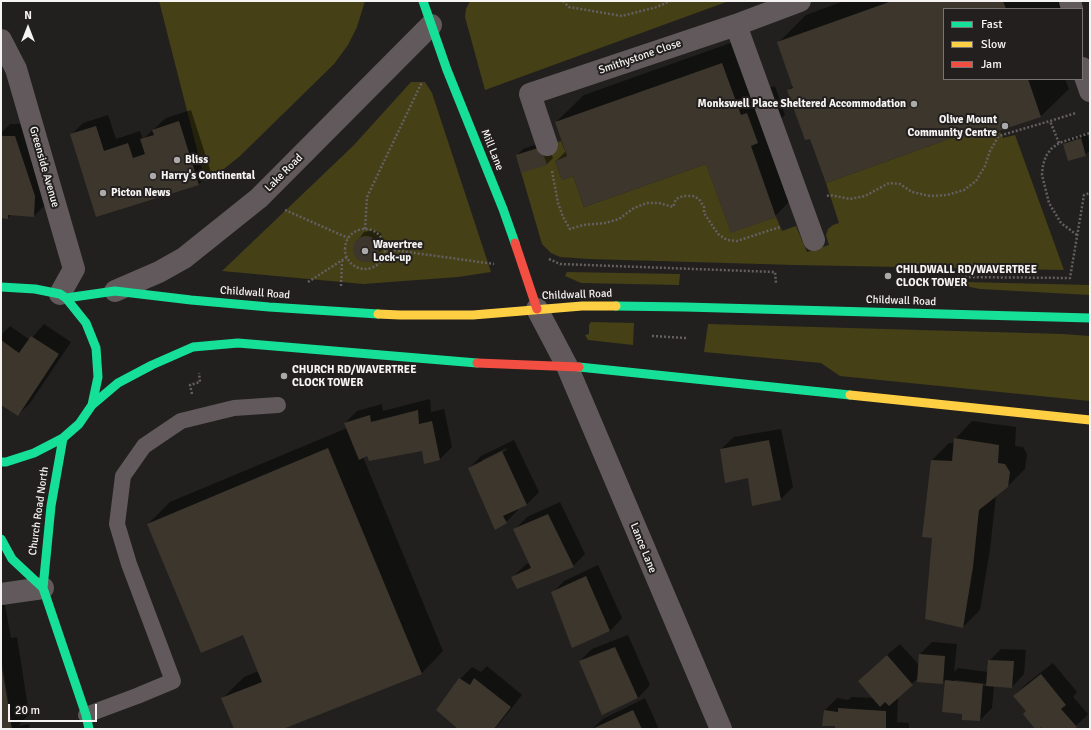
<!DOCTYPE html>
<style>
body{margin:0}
#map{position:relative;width:1091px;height:730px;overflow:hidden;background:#21201f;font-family:Signika,sans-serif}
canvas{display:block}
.frame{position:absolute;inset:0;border:2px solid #f6f4f3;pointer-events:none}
.legend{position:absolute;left:943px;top:8px;width:140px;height:72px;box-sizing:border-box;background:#221f1e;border:1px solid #777473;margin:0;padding:5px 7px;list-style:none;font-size:12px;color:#f6f4f3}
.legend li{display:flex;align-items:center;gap:8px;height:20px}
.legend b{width:20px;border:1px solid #777473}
.north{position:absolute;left:8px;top:8px;width:40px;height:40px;-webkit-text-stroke:3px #221f1e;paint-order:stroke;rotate:0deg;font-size:11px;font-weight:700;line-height:16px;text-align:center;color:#f6f4f3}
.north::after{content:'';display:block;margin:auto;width:14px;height:18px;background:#f6f4f3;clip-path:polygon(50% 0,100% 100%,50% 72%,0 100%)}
.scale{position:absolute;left:8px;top:704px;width:89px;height:18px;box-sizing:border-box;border:2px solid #f6f4f3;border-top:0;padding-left:5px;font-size:12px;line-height:14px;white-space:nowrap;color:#f6f4f3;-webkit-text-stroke:3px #221f1e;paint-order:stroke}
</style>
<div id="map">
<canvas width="1091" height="730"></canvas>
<div class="frame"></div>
<ul class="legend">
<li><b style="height:5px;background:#16e098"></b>Fast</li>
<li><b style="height:5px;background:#ffcf43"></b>Slow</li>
<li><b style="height:5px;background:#f24e42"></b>Jam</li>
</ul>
<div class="north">N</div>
<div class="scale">20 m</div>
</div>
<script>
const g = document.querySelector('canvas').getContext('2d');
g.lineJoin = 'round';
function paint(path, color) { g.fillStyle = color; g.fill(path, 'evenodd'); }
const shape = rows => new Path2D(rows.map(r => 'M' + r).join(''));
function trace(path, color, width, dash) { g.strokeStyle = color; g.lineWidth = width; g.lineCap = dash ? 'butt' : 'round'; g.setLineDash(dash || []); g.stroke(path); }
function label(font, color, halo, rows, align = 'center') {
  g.font = font + ' Signika,sans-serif'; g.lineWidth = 4; g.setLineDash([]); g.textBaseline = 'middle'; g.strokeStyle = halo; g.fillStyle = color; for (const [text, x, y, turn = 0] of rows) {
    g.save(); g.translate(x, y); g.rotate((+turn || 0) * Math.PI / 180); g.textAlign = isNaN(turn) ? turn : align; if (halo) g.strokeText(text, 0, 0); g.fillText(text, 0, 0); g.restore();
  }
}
paint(shape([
 [159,1,365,1,357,27,348,45,334,64,240,156,214,177,205,181],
 [470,1,525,1,529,2,529,1,729,1,485,90,465,17,466,9],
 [411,82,425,82,432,93,491,272,458,277,363,284,222,271,353,146],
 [974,130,977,138,1000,132,1003,138,1015,135,1064,270,795,265,589,259,560,257,551,253,542,244,516,155,561,141,567,156,555,161,562,180,573,176,584,207,706,164,731,232,776,217,782,231,796,226,807,252,829,245,826,235,828,229,833,225,839,223,826,183],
 [567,272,680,274,679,285,581,283,565,276],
 [965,282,1090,285,1090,295,980,289,965,286],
 [591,322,634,323,633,345,588,340,585,335,589,334,589,325],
 [708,324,1063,334,1090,336,1090,401,840,376,821,363,704,352]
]), '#454016');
paint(shape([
 [844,1,1061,1,1064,9,944,9,944,79,1065,79,1069,89,1041,116,978,137,975,129,811,138,788,90,793,86,778,43,806,15],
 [750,36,768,88,775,86,785,115,779,121,803,188,775,216,707,162,573,175,556,161,566,151,556,122,584,95],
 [191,110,211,172,199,184,97,216,71,135,83,123,108,115,116,139,140,131,143,139,166,118],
 [10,124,27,124,46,204,34,216,11,215,8,218,1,217,1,133],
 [1087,133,1090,144,1090,150,1085,155,1064,144,1070,138],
 [547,141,553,158,547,164,517,155,523,149],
 [373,230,381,233,384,241,382,250,369,260,360,260,354,253,354,245,364,232],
 [44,324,71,342,30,403,18,415,1,403,1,335,10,326,30,340],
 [430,399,431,412,444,409,452,447,440,459,422,450,368,454,363,457,443,651,422,673,280,729,235,729,222,699,244,677,259,671,243,634,148,524,170,502,347,428,345,423,357,411,382,404,383,411],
 [972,421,1016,427,1015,446,1023,447,1027,454,1025,469,1007,487,996,496,990,549,980,610,963,627,933,537,932,460,949,443,954,443,955,439],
 [781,429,793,487,781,499,749,476,721,449,734,437],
 [514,440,539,492,527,504,518,509,518,510,506,522,469,468,481,456],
 [506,448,507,450,482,462,482,460],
 [560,502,585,554,573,566,513,577,525,565,529,563,514,530,527,517],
 [598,565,622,618,610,631,572,646,552,593,564,581],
 [1,594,3,594,11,638,17,637,29,714,18,726,29,724,30,729,1,729,1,670,9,719,11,719,1,657],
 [628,635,650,685,638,698,603,714,580,661,592,649],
 [932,642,957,644,954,672,958,668,988,672,989,661,1001,649,1026,650,1024,674,1012,687,994,686,992,708,980,720,963,713,943,711,946,680,942,683,918,678,895,699,898,699,897,722,909,723,909,729,836,729,836,725,825,710,837,698,848,700,852,697,873,698,859,681,871,669,900,644,919,665,920,654],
 [955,680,988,684,988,686,955,682],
 [1053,663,1077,692,1073,697,1088,714,1073,729,1044,729,1041,725,1036,729,1027,711,1014,696,1026,684],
 [487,666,522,695,495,729,460,729,460,679,472,667,481,672],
 [645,698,659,729,592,729,603,719]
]), '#0007');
paint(shape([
 [892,1,1003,1,1006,9,944,9,944,79,1028,79,1041,117,977,138,974,130,826,183,810,139,805,140,787,90,793,88,777,42],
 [722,63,741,115,747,113,758,143,751,146,776,217,731,233,706,164,584,207,573,176,562,180,555,161,567,156,555,122],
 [179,121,199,185,96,217,70,134,96,126,104,151,128,143,133,158,145,154,140,139,154,135,152,130],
 [1,136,15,136,35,196,34,217,8,215,8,219,1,218],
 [1081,138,1086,156,1068,161,1063,144],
 [541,147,547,165,521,173,516,155],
 '353 249a13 13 0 1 1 26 0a13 13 0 1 1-26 0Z',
 [31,336,59,354,18,416,1,405,1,340,19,353],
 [418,410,419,424,432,421,440,460,424,464,422,451,369,461,367,456,359,460,344,423,370,415,371,422],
 [954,438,999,445,998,463,1005,464,1010,472,1008,487,979,510,973,567,963,628,925,619,932,538,922,537,931,460,952,461],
 [769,440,781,500,752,506,748,478,725,483,720,449],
 [328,448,422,674,283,729,234,729,221,698,262,682,243,635,201,653,147,524],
 [502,451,527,505,503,516,507,523,495,530,468,468],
 [548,514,574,567,517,589,511,577,531,568,513,529],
 [586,576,610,631,572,648,551,592],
 [615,647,638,698,602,715,579,661],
 [919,654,945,656,943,684,917,682],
 [887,655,913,685,889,706,885,702,880,707,858,681],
 [988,660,1014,661,1012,688,986,686],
 [1,669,2,669,12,729,1,729],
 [1041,674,1066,705,1061,709,1077,727,1074,729,1042,729,1041,727,1039,729,1035,729,1023,714,1026,711,1013,696],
 [459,678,470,685,474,678,511,707,494,729,458,729,436,710],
 [945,680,983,684,980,721,962,720,962,714,942,712],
 [838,708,886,711,886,729,835,729,835,726,822,726,824,710,838,712],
 [633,710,642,729,592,729]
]), '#3d362c');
trace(shape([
 [563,1,569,7,622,16,657,7,670,1],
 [1059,143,1050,121,1076,113],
 [552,171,558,203,563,217,570,229,583,225,605,223,619,219,634,208,647,203,659,203,673,207,676,199,683,196,693,196,699,199,704,207,704,213,718,234,727,240,737,241,780,227],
 [827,196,830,195,850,199,865,196,889,183,900,184,912,192,930,196,947,195,964,190,976,181,985,166,990,151,998,137,1002,135,1050,121],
 [285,210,348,238],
 '345 249a20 20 0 1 1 40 0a20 20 0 1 1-40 0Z',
 [365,229,367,197,422,82],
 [1077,235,1061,223,1049,203,1042,175,1043,165,1046,156,1051,149,1059,143,1090,133],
 [386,249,494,264],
 [549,259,560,264,775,272,776,283],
 [308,282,347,257],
 [341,286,342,261],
 [954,288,956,277,1070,278,1084,195,1090,193],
 [652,336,686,338],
 [192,394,190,385,200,382,199,373]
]), '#645f60', 2.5, [2, 2]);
trace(shape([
 [86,715,137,696,173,681,129,564,117,524,123,476,144,446,181,421,234,408,278,405]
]), '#61595b', 16);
trace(shape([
 [1070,1,1072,9],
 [736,25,814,240],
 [1,40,16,69,74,269,60,294],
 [1082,68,1090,91],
 [547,145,530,94,736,25,800,1],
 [115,291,159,272,184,258,259,198,431,25],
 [537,309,567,366,721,729],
 [1,594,43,588]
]), '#61595b', 22);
trace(shape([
 [423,1,447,70,503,209,515,243],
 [1,287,35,289,60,294,66,298,86,323,96,348,98,377,92,405,79,424,63,438,34,453,6,462,1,462],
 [66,298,115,291,191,300,269,307,378,314],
 [616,306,685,307,1090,318],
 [579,367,850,395],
 [92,405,118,383,152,365,193,347,238,343,477,363],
 [63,438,51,506,43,588,86,715,89,729],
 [1,539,12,559,43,588]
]), '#16e098', 9);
trace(shape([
 [378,314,400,315,473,315,582,306,616,306],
 [850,395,1090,420]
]), '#ffcf43', 9);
trace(shape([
 [515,243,537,309],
 [477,363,579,367]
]), '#f24e42', 9);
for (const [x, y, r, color] of [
 [914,104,4,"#abaaa9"],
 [1005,126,4,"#abaaa9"],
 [177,160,4,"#abaaa9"],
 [153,176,4,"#abaaa9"],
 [103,193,4,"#abaaa9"],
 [365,251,4,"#abaaa9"],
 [888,276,4,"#abaaa9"],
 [284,376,4,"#abaaa9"]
]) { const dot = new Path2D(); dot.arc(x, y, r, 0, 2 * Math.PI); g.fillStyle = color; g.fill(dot); trace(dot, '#221f1e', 1.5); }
label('11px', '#f6f4f3', '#221f1e', [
 ["Smithystone Close",640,57,-19],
 ["Mill Lane",492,150,68],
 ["Greenside Avenue",44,167,74],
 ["Lake Road",284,173,-45],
 ["Childwall Road",255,293,4],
 ["Childwall Road",577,295,-2],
 ["Childwall Road",901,301,2],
 ["Church Road North",39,511,-82],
 ["Lance Lane",643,548,68]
]);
label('bold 11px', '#f6f4f3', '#221f1e', [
 ["Monkswell Place Sheltered Accommodation",906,104,"right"],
 ["Olive Mount",997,120,"right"],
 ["Community Centre",997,133,"right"],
 ["Bliss",185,160],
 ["Harry's Continental",161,176],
 ["Picton News",111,193],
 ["Wavertree",373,245],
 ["Lock-up",373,258],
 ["CHILDWALL RD/WAVERTREE",896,270],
 ["CLOCK TOWER",896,283],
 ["CHURCH RD/WAVERTREE",292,370],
 ["CLOCK TOWER",292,383]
], 'left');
</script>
